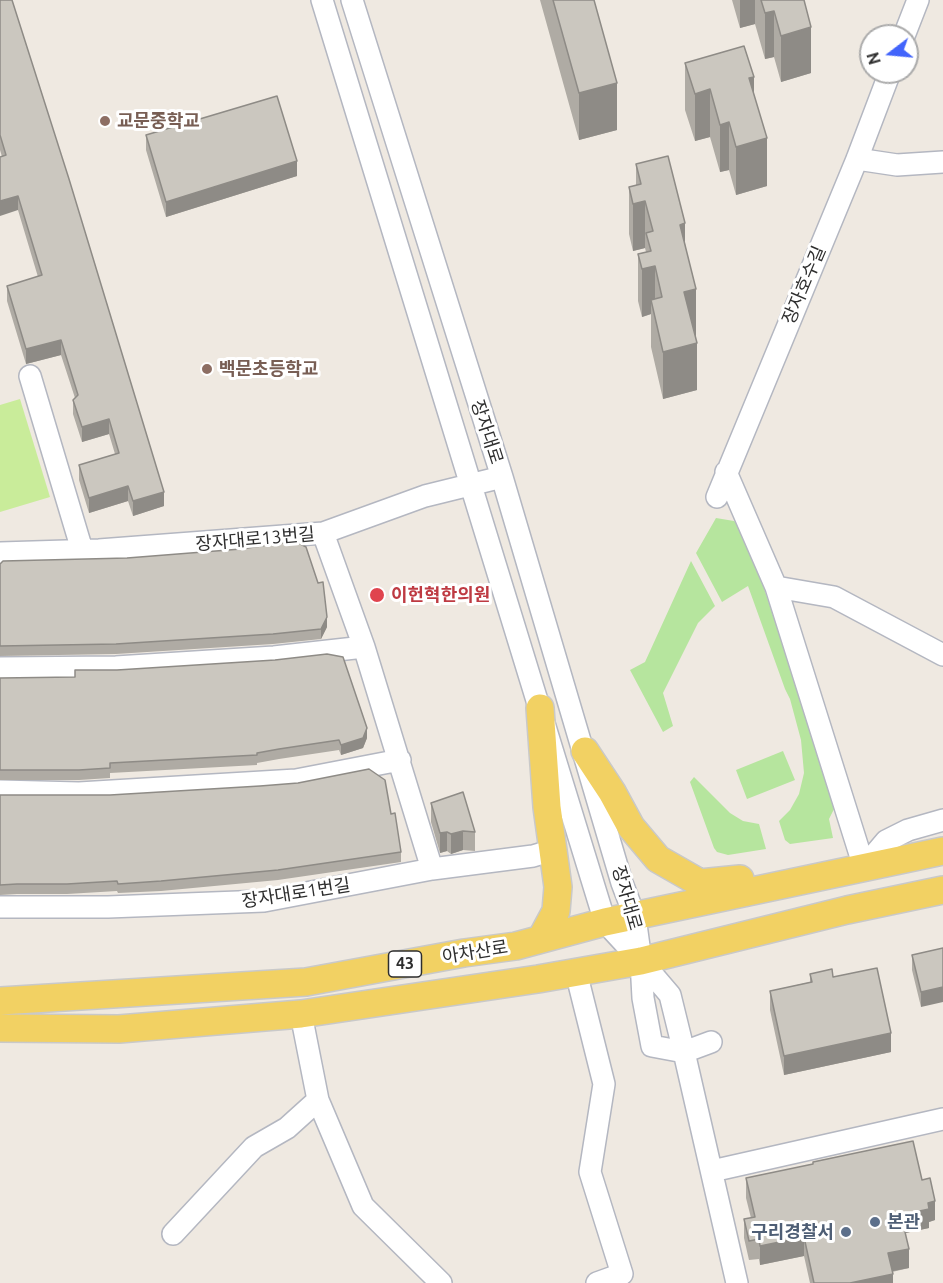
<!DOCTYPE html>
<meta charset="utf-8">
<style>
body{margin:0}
#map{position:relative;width:943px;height:1283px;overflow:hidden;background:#efe9e1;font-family:Ubuntu,sans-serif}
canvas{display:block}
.north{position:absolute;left:859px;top:24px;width:60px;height:60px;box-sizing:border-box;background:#fff;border:2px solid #ababab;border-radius:50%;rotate:254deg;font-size:16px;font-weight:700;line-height:24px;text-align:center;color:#2e2e2e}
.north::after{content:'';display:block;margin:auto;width:21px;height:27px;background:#4264fb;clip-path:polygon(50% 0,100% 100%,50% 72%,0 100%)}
</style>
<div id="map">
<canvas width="943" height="1283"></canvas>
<div class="north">N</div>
</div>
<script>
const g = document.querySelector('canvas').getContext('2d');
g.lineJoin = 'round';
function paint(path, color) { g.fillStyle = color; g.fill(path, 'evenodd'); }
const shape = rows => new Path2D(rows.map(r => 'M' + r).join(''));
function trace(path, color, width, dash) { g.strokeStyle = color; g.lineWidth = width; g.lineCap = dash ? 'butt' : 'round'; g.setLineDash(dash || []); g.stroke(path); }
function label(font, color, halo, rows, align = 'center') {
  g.font = font + ' Ubuntu,"Noto Sans KR",sans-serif'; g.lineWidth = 6; g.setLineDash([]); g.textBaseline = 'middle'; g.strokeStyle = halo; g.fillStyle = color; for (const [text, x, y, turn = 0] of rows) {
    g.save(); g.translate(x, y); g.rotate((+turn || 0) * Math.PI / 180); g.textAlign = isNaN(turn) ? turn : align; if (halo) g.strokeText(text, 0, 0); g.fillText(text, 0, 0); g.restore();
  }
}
paint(shape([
 [716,518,734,521,741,526,746,534,836,805,829,819,833,838,790,844,785,840,779,821,790,810,799,794,804,773,801,740,790,699,785,689,748,586,722,602,696,553],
 [691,561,715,606,698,623,663,693,673,726,663,732,630,670,645,662],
 [783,751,795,780,747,799,736,770],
 [694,777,730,813,743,821,759,824,766,849,728,855,717,852,714,848,690,782]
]), '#b6e59e');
paint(shape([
 [20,399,50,497,0,512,0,405]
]), '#c9ec9a');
const minor = shape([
 [322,0,605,922,641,961,670,995,684,1052,652,1046,643,998,641,961,635,917,622,883,502,477,352,0],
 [904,36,918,0],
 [857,159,897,165,943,162],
 [30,376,82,550],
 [726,472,776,587,864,867],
 [717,497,857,159,890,72],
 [323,533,364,647,432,869],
 [0,553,99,550,323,533,425,496,502,477],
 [776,587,834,597,943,655],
 [0,668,116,667,274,657,364,647],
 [0,791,79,793,296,780,400,760],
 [864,867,886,841,908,830,943,820],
 [0,907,108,907,264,901,432,869,533,856,553,850],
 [576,972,604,1084,590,1172,622,1274,597,1283],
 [301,1014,318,1100,363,1206,441,1283],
 [711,1042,684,1052,737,1283],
 [712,1171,943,1119],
 [173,1234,254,1147,287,1128,318,1100]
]);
const major = shape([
 [540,708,547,807,558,887,556,911,541,939],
 [585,751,612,792,631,827,658,859,700,883,740,879],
 [0,1001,306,982,464,953,516,946,605,922,943,851],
 [0,1028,119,1029,301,1014,538,979,641,961,847,910,943,890]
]);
trace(minor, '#b4b7c1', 24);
trace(major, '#c9c9c9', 30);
trace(minor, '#fff', 21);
trace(major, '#f2d163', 27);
paint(shape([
 [0,0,164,506,133,516,128,501,89,513,79,480,79,465,115,454,109,434,82,442,73,414,73,400,75,398,61,355,26,364,7,301,7,286,38,277,0,150],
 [540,0,594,0,617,130,579,140],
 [732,0,804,0,811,73,781,82,774,57,765,59,755,24,740,28],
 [685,63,754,94,767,186,736,195,729,170,720,172,710,137,695,141,685,110],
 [146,135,297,176,166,217,146,150],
 [636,164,685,243,696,336,697,390,663,399,651,347,651,314,642,317,638,301,638,254,646,252,645,248,633,251,629,234,629,187,636,185],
 [0,564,327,627,321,639,273,644,116,654,0,656],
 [0,678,367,738,363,748,341,755,339,750,279,759,257,763,257,765,110,773,110,778,79,780,0,780],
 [0,795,391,814,401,852,401,862,278,880,161,891,118,893,117,891,67,894,17,894,0,895],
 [431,803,475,832,475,851,463,850,451,854,447,851,440,853,431,822],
 [943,948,921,1007,912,970,912,955],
 [810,974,833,977,891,1052,784,1075,770,1010,770,991,810,982],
 [746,1178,922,1180,935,1220,929,1222,929,1228,905,1233,909,1268,892,1272,893,1283,810,1283,804,1256,760,1265,759,1259,749,1260,744,1238,744,1219,751,1218,746,1198]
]), '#afaba4');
paint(shape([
 [740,0,755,0,755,24,740,28],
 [774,11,774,57,765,59,765,13],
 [811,27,811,73,781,82,781,36],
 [754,77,754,124,749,78],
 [617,83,617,130,579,140,579,93],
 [710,89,710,137,695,141,695,94],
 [729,122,729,170,720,172,720,125],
 [767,138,767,186,736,195,736,147],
 [297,161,297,176,166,217,166,202],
 [18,196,18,210,0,216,0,201],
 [645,201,645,248,633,251,633,204],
 [685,223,685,270,680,225],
 [655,266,655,314,651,300,651,314,642,317,642,269],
 [696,289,696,336,684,339,684,292],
 [61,340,61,355,26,364,26,349],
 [697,343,697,390,663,399,663,352],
 [109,419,109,434,82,442,82,427],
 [128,486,128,501,89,513,89,498],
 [164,492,164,506,133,516,133,501],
 [327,617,327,627,321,639,321,629],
 [367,728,367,738,363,748,341,755,341,745],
 [463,831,463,850,451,854,451,834],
 [447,832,447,851,440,853,440,833],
 [943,987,943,1002,921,1007,921,992],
 [891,1033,891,1052,784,1075,784,1056],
 [935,1201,935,1220,929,1222,929,1228,901,1234,901,1215,928,1203],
 [804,1237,804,1256,760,1265,760,1246],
 [909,1249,909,1268,888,1272,888,1253],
 [893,1274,893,1283,850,1283]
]), '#8e8b86');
const building = shape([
 [0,0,12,0,69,179,164,492,133,501,128,486,89,498,79,465,119,453,109,419,82,427,73,400,78,395,61,340,26,349,7,286,42,275,18,196,0,201,0,157,6,155,0,135,0,0],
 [553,0,594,0,617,83,579,93,553,0],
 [761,0,804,0,811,27,781,36,774,11,765,13,761,0],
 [744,46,754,77,749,78,767,138,736,147,729,122,720,125,710,89,695,94,685,63,744,46],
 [277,96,297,161,166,202,146,135,277,96],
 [668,156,685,223,680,225,696,289,684,292,697,343,663,352,651,300,662,297,655,266,642,269,638,254,651,251,646,233,653,231,645,201,633,204,629,187,641,184,636,164,668,156],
 [295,541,306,547,318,583,323,582,327,617,321,629,273,634,116,644,0,646,0,564,3,561,127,558,241,549,295,541],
 [327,654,343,657,367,728,363,738,341,745,339,740,279,749,257,753,257,755,110,763,110,768,79,770,0,770,0,678,75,677,75,670,117,670,275,660,327,654],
 [369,769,385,780,391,814,395,813,401,852,278,870,161,881,118,884,117,881,67,884,17,884,0,885,0,795,110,795,260,786,298,783,369,769],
 [463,792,475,832,463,831,451,834,447,832,440,833,431,803,463,792],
 [943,948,943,987,921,992,912,955,943,948],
 [877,968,891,1033,784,1056,770,991,812,982,810,974,832,969,833,977,877,968],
 [913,1141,922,1180,930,1178,935,1201,928,1203,929,1209,901,1215,909,1249,888,1253,893,1274,850,1283,814,1283,804,1237,760,1246,759,1239,749,1241,744,1219,755,1217,746,1178,813,1164,813,1162,913,1141]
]);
paint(building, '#cbc7bf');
trace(building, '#8e8b86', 1.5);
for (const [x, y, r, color] of [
 [105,121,6,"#8d6e63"],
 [207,369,6,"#8d6e63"],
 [377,595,8,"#e0444e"],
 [875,1222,6,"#5c6f8a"],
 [846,1232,6,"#5c6f8a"]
]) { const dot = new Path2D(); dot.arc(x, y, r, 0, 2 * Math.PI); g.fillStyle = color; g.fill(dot); trace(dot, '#fff', 2); }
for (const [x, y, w] of [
 [405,964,33]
]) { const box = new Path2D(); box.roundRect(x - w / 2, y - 13, w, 26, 4.5); g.fillStyle = '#fff'; g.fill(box); trace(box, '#2e2e2e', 1.5); }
label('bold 16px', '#2e2e2e', null, [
 ["43",405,964]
]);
label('bold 18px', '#785e54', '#fff', [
 ["교문중학교",117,121],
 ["백문초등학교",219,369]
], 'left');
label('18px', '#2e2e2e', '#fff', [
 ["장자호수길",804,285,-67],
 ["장자대로",487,432,72],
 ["장자대로13번길",255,539,-5],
 ["장자대로1번길",296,893,-9],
 ["장자대로",627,898,74],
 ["아차산로",475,952,-9]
]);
label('bold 18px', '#be3a42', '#fff', [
 ["이헌혁한의원",391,595]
], 'left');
label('bold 18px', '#4e5e75', '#fff', [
 ["본관",887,1222],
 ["구리경찰서",834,1232,"right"]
], 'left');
</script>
